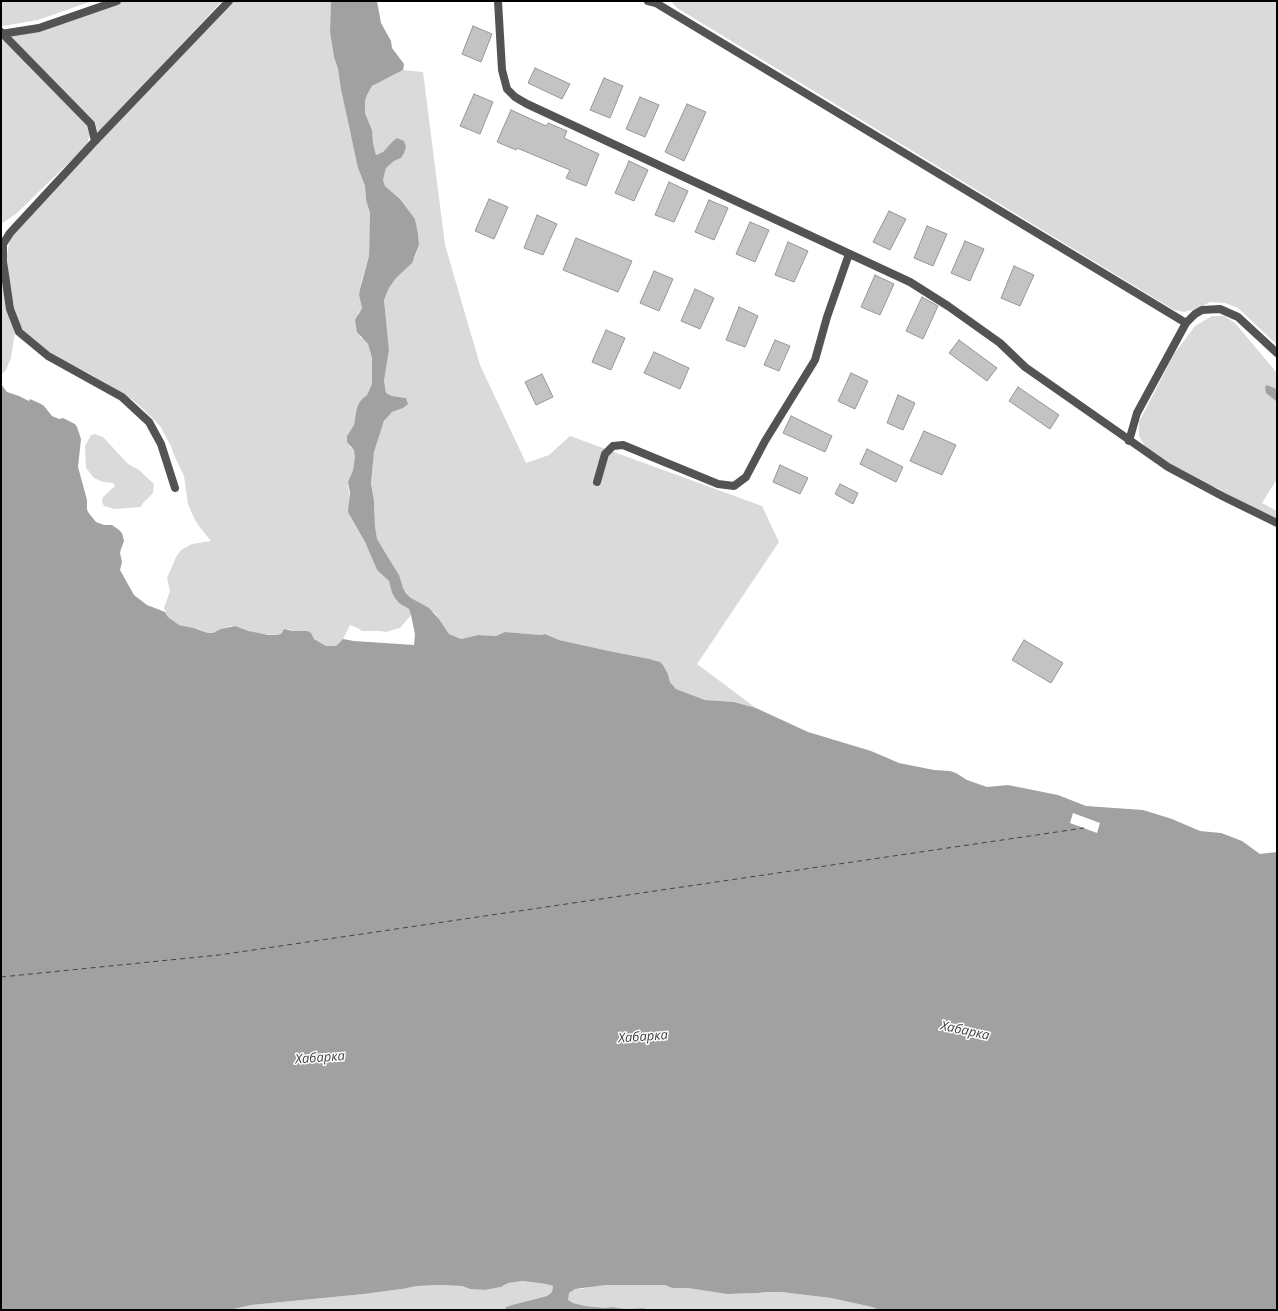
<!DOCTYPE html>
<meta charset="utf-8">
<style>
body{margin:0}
#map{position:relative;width:1278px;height:1311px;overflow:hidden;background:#fff;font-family:"Open Sans",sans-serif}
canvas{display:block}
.frame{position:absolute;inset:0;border:2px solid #000;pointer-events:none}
</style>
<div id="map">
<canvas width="1278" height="1311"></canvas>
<div class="frame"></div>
</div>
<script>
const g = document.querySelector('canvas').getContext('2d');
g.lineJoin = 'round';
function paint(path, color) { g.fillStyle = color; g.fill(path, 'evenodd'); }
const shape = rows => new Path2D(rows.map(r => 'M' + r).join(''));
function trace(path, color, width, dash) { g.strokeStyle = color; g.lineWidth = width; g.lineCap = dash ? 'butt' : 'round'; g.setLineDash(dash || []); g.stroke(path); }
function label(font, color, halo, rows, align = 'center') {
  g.font = font + ' "Open Sans",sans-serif'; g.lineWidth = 3; g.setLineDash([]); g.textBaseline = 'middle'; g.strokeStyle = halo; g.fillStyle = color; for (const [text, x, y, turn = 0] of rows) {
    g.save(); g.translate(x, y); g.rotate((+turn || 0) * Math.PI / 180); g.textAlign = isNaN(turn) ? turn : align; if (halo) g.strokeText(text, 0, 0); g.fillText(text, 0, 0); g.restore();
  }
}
paint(shape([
 [1,1,92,1,38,20,3,26,1,26],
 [114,1,222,1,98,134,95,122,7,35],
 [229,1,331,1,330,32,334,57,338,69,350,132,354,144,360,174,365,186,366,200,370,213,369,256,361,283,359,295,362,308,358,313,360,337,365,340,368,344,372,358,372,384,367,395,362,399,356,412,354,425,347,436,350,447,355,450,355,457,353,470,348,482,351,517,365,542,377,570,389,581,392,593,404,606,409,609,411,615,400,628,386,632,381,631,362,631,358,628,350,625,343,639,336,646,326,646,314,639,312,636,288,629,278,635,259,634,235,626,230,626,213,633,208,633,199,629,179,625,168,617,164,608,170,591,167,578,176,557,181,550,192,544,211,541,198,525,193,516,188,504,184,476,174,455,171,446,160,426,144,410,133,400,90,374,46,352,24,332,16,318,10,294,7,256,9,243,14,231],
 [671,1,1277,1,1277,345,1238,308,1225,303,1210,302,1197,309,1184,312,1174,310,677,8],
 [1,37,88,125,90,131,89,139,86,146,16,214,1,224],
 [403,70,423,72,445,245,480,365,526,463,549,455,570,436,762,506,779,542,697,664,756,708,734,702,705,700,676,689,670,682,668,674,663,665,655,660,609,651,559,640,545,634,541,635,505,632,496,636,478,635,461,639,449,634,435,613,411,598,403,588,395,568,377,539,375,526,374,501,371,483,374,452,382,427,387,416,392,412,403,408,406,398,392,396,386,393,384,381,389,350,384,300,389,288,396,278,415,257,419,245,418,233,415,219,400,199,385,186,383,180,386,168,394,161,401,158,392,142,383,152,376,155,373,143,372,130,365,113,365,101,367,95,372,86],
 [1,263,15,332,11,358,6,370,1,375],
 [1212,316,1224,316,1235,323,1277,373,1277,389,1267,385,1266,393,1277,402,1277,479,1262,503,1277,511,1277,518,1233,499,1218,488,1207,485,1178,469,1146,448,1139,436,1139,422,1174,354,1195,326],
 [95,434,103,437,128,464,139,470,154,484,153,493,143,503,141,507,114,509,104,506,102,502,103,497,115,486,113,483,103,482,94,478,86,468,85,446,91,435],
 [523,1281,546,1284,553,1286,552,1292,547,1296,512,1305,506,1307,505,1310,229,1310,251,1305,364,1294,402,1289,417,1286,440,1285,462,1286,470,1289,485,1290,501,1287,508,1283],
 [598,1285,665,1285,672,1288,688,1288,727,1294,758,1293,766,1292,781,1292,831,1298,872,1307,879,1310,650,1310,643,1308,626,1309,612,1307,605,1308,585,1306,573,1303,568,1300,568,1293,575,1289,582,1289]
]), '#dadada');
paint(shape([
 [331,1,377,1,381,23,391,41,392,48,404,64,403,70,372,86,367,95,365,101,365,113,372,130,373,143,376,155,383,152,392,142,397,138,404,141,406,147,404,153,401,158,394,161,386,168,383,180,385,186,400,199,415,219,418,233,419,245,412,263,396,278,389,288,384,300,389,350,384,381,386,393,392,396,406,398,408,404,403,408,392,412,384,421,374,452,371,483,374,501,375,526,377,539,399,575,403,588,406,593,411,598,429,608,439,619,449,634,461,639,478,635,496,636,505,632,541,635,545,634,559,640,609,651,650,659,660,662,663,665,668,674,670,682,676,689,705,700,734,702,756,708,808,732,871,751,899,763,934,770,950,771,956,773,967,780,987,787,1008,785,1058,795,1086,806,1143,810,1172,819,1200,831,1221,833,1229,836,1242,841,1260,854,1277,852,1277,1310,879,1310,872,1307,831,1298,781,1292,766,1292,758,1293,727,1294,688,1288,672,1288,665,1285,605,1285,575,1289,569,1293,568,1300,573,1303,585,1306,605,1308,612,1307,626,1309,643,1308,650,1310,505,1310,506,1307,512,1305,547,1296,552,1292,553,1286,546,1284,523,1281,508,1283,501,1287,485,1290,470,1289,462,1286,440,1285,417,1286,402,1289,364,1294,251,1305,229,1310,1,1310,1,384,7,392,19,396,29,401,30,399,41,404,44,406,52,416,59,419,63,418,75,424,77,427,81,439,78,467,87,500,87,509,88,512,96,522,104,525,112,525,119,530,122,533,124,541,121,549,120,553,122,562,120,570,134,595,147,605,165,612,168,617,179,625,194,628,208,633,213,633,221,629,235,626,249,631,268,635,278,635,282,633,284,629,293,631,307,631,311,633,314,639,326,646,336,646,343,639,354,641,414,645,415,634,411,615,409,609,399,603,395,598,392,593,389,581,377,570,365,542,348,512,350,493,348,482,353,470,355,457,354,450,347,442,347,436,354,425,356,412,358,405,362,399,367,395,372,384,372,358,368,344,357,332,355,320,362,308,359,295,360,289,369,256,370,213,366,200,365,186,358,168,341,89,338,69,334,57,330,32],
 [1267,385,1277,389,1277,402,1266,393,1265,387]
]), '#a1a1a1');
paint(shape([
 [1073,813,1100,823,1097,833,1070,823]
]), '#fff');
trace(shape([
 [1,977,219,955,1084,828]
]), '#424242', 1, [5, 4]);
const building = shape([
 [473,26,492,34,481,62,462,54,473,26],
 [535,68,570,84,562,99,528,83,535,68],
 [604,78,623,86,610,118,590,110,604,78],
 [474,94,493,102,480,134,460,126,474,94],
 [640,97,659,105,645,137,626,129,640,97],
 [687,104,706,112,684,161,665,152,687,104],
 [511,110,546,126,548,123,567,131,564,138,599,154,586,186,566,178,570,170,517,148,516,150,497,142,511,110],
 [629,161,648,170,634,201,615,193,629,161],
 [669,182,688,191,674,222,655,215,669,182],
 [489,199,508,207,494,239,475,231,489,199],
 [709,200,728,208,714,240,695,232,709,200],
 [889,211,906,219,890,250,873,242,889,211],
 [537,215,557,224,543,255,524,248,537,215],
 [750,222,769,230,755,262,736,254,750,222],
 [927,226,947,234,933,266,914,258,927,226],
 [576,238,632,261,618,292,563,270,576,238],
 [965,241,984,249,970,281,951,273,965,241],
 [788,242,808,251,794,282,775,275,788,242],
 [1014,266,1034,275,1020,306,1001,298,1014,266],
 [654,271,673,279,659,311,640,303,654,271],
 [875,275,894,284,880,315,861,307,875,275],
 [695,289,714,298,700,329,681,321,695,289],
 [922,297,938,306,923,339,906,331,922,297],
 [739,307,758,316,745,347,726,340,739,307],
 [606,330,625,338,611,370,592,362,606,330],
 [775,340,790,346,779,371,764,365,775,340],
 [959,340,997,368,987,381,949,353,959,340],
 [654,352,689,368,680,389,644,373,654,352],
 [851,373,868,381,855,409,838,401,851,373],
 [542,374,553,397,536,405,525,382,542,374],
 [1018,387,1059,415,1050,429,1009,401,1018,387],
 [898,395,915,403,903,430,887,423,898,395],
 [791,416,832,436,825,452,783,433,791,416],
 [924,431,956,445,942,475,910,461,924,431],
 [867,449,903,467,896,482,860,464,867,449],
 [780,465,808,478,800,494,773,482,780,465],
 [840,484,858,493,853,504,835,494,840,484],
 [1024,640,1063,663,1051,683,1012,660,1024,640]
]);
paint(building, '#c3c3c3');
trace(building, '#979797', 1);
trace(shape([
 [498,1,502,70,507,89,515,97,527,104,910,282,948,306,1000,343,1025,367,1168,467,1224,497,1277,523],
 [648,1,656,3,1186,323,1195,314,1202,310,1220,309,1238,317,1277,353],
 [1,32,91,124,95,141],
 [1,34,39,28,117,1],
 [1129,441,1137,413,1186,323],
 [597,482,605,454,613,446,623,445,718,484,734,486,746,477,765,441,815,360,827,317,849,254],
 [175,488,161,444,149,422,122,397,48,356,19,332,10,309,3,261,3,244,10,233,95,141,229,1]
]), '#535353', 8);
label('italic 13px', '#424242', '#fff', [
 ["Хабарка",965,1031,12],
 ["Хабарка",643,1037,-4],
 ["Хабарка",320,1058,-4]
]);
</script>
